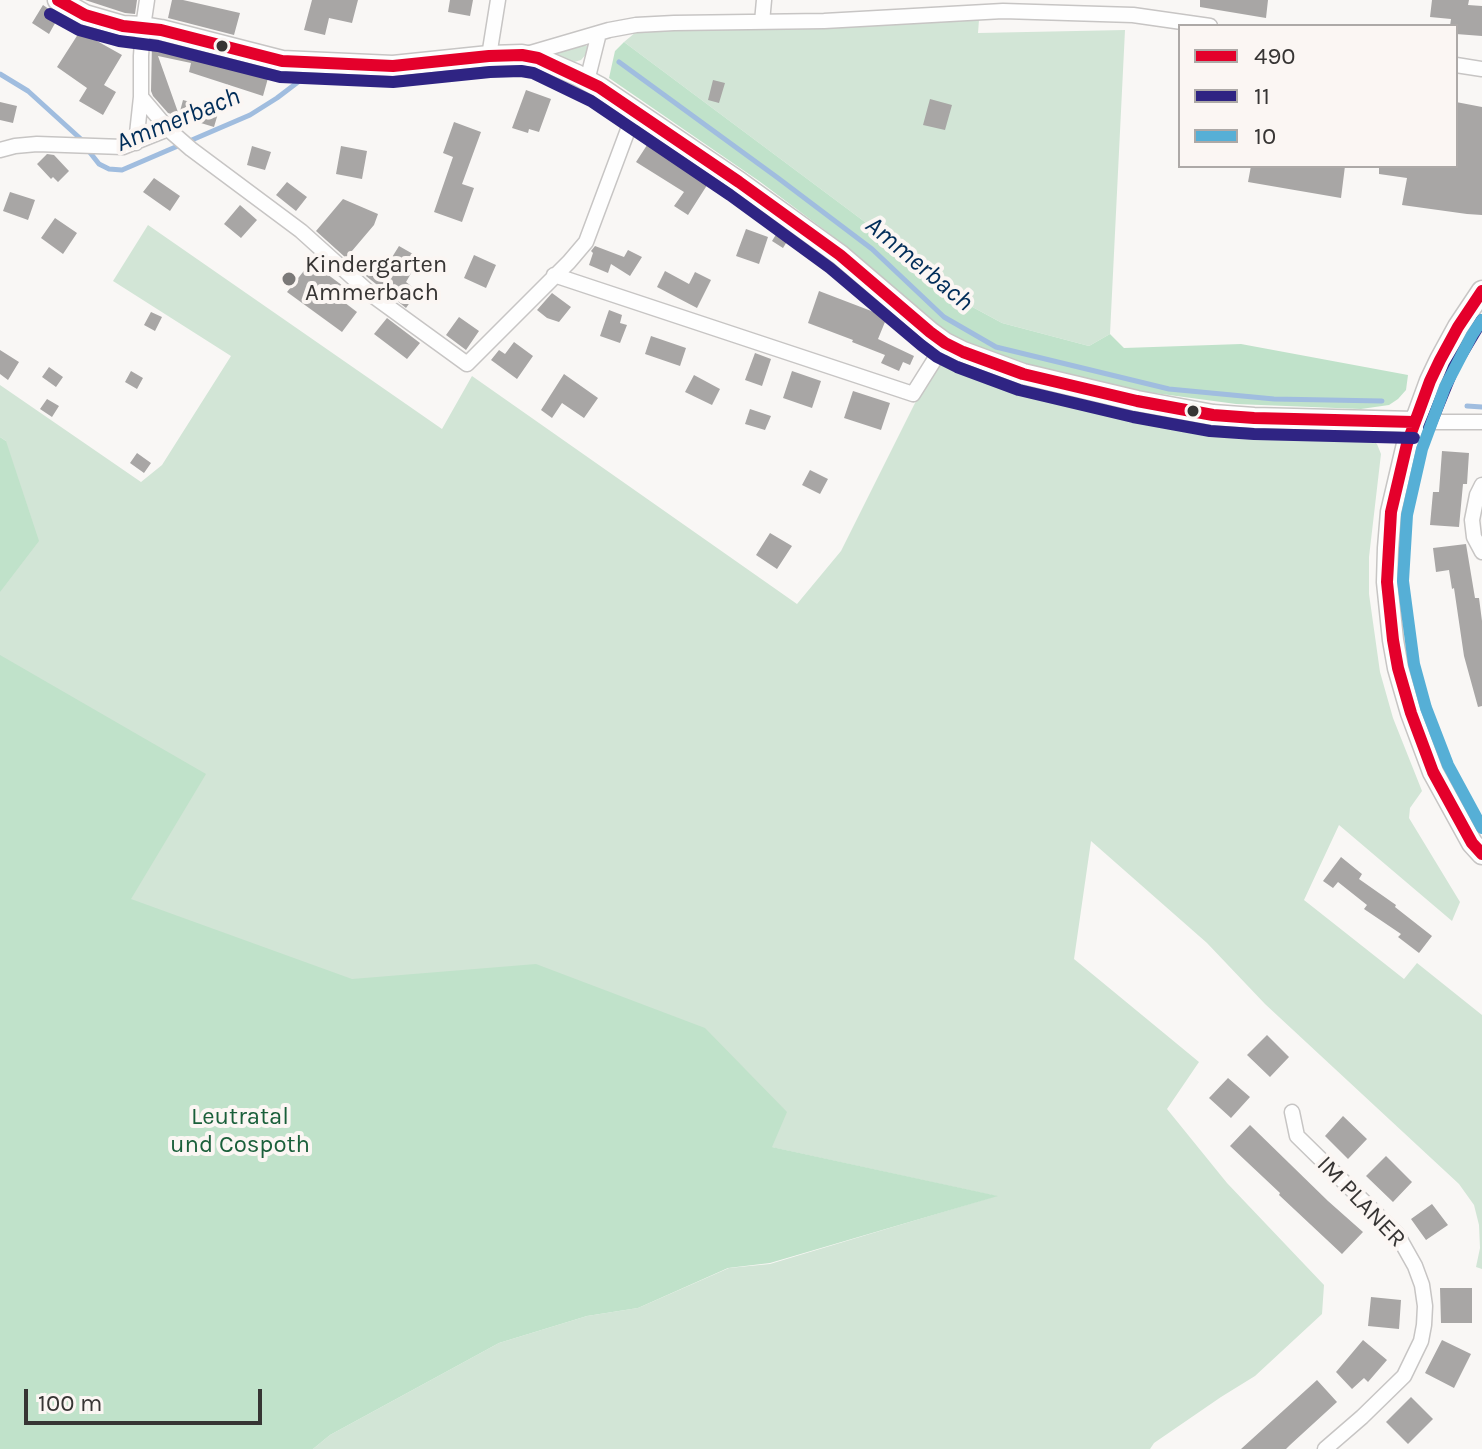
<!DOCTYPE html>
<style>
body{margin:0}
#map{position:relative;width:1482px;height:1449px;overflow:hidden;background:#f9f7f5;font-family:Karla,sans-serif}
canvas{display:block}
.legend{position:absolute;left:1178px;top:24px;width:280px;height:144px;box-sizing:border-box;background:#fbf6f3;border:2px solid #ada9a7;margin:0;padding:10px 14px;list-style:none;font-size:24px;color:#373534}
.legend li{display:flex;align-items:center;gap:16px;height:40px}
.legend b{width:40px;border:2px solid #ada9a7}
.scale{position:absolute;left:24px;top:1389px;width:238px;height:36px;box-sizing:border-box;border:4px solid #373534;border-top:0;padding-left:10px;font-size:24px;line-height:28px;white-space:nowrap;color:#373534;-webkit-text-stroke:6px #fbf6f3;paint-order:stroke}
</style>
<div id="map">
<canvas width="1482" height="1449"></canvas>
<ul class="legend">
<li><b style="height:10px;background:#e4002b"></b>490</li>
<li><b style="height:10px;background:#2f2483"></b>11</li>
<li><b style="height:10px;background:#56afd6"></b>10</li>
</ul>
<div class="scale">100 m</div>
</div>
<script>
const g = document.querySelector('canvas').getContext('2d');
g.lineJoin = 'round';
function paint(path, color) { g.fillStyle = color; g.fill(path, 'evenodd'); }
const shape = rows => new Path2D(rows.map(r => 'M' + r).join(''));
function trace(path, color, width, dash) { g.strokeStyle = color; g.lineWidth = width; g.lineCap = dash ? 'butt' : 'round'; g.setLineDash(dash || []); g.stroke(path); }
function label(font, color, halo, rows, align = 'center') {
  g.font = font + ' Karla,sans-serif'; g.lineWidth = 8; g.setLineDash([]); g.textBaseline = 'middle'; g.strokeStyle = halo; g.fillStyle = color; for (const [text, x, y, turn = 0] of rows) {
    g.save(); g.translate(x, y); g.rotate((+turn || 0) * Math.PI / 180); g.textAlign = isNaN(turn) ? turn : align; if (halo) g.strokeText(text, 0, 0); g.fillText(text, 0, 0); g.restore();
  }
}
paint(shape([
 [979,20,978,33,1125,30,1110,334,1089,346,1002,323,965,303,931,278,926,272,920,269,877,231,624,42,636,32],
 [573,43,587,46,589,51,581,60,571,63,563,61,557,54,559,49],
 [148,225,442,429,472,376,797,604,841,551,930,373,945,357,1007,381,1114,410,1261,435,1363,437,1371,439,1377,444,1381,454,1369,557,1369,594,1380,672,1393,718,1422,791,1410,808,1409,818,1460,902,1452,921,1339,825,1304,900,1404,979,1417,963,1482,1015,1482,1269,1476,1267,1480,1248,1479,1225,1474,1205,1459,1184,1265,1004,1207,943,1091,841,1074,959,1199,1062,1167,1109,1227,1183,1324,1285,1322,1314,1255,1376,1221,1397,1154,1443,1150,1449,313,1449,330,1435,499,1343,587,1316,638,1308,729,1268,770,1264,996,1196,771,1147,0,1449,0,567,6,441,0,437,0,385,141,482,162,465,231,356,113,281]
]), '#d2e5d6');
paint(shape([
 [624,42,877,231,920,269,926,272,931,278,965,303,1002,323,1089,346,1110,334,1124,348,1241,344,1408,375,1406,390,1398,399,1389,405,1361,409,1236,404,1117,388,1010,361,947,338,846,246,759,181,609,78,615,51],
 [0,437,6,441,39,541,0,592],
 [0,655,206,774,131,899,352,979,536,964,705,1028,787,1112,772,1147,998,1196,770,1263,728,1268,638,1308,587,1316,499,1343,330,1435,313,1449,0,1449]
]), '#c0e2ca');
trace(shape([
 [619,62,778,178,872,249,944,317,996,347,1169,389,1274,399,1382,401],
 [0,74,28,91,83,141],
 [88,150,99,164,109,169,122,170,250,115,277,98,302,79],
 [1467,406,1482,407]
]), '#a0bddf', 5);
paint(shape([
 [85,0,137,0,135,14,125,13],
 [172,0,183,0,240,13,234,35,168,18],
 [312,0,358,0,352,23,329,18,325,35,304,30],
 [450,0,473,0,470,16,448,12],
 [1200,0,1268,0,1266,18,1200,7],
 [1432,0,1469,0,1468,5,1482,6,1482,36,1456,34,1456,26,1450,26,1451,19,1430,17],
 [43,5,59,16,49,34,32,23],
 [82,28,98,39,97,41,122,55,104,85,116,92,103,115,79,101,87,88,57,67],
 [152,42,270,71,263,96,189,72,191,63,158,56,179,115,183,100,219,110,214,127,168,113,153,96,151,91],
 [713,80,725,83,719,103,708,100],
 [526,90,551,99,539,132,529,129,528,133,512,128],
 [930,99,952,105,945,130,923,125],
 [0,102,17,106,13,123,0,120],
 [1456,102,1482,107,1482,215,1467,214,1402,205,1407,178,1379,174,1379,166,1456,166],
 [454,122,481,132,462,184,474,188,462,222,434,212,453,157,443,153],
 [649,142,671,156,669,160,694,176,697,171,711,179,688,215,674,206,684,192,636,162],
 [252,146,271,152,265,170,247,165],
 [341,146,367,151,362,179,336,174],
 [47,154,54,155,69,171,58,182,53,177,51,179,37,164],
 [1251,166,1345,166,1341,198,1248,182],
 [154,178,180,196,170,211,143,192],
 [287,182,307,197,296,211,276,195],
 [10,192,35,200,28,220,3,211],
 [343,199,378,214,374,225,346,258,316,231],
 [240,205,257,220,241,238,224,224],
 [55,218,77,233,63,254,41,238],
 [780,228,791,235,783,248,772,241],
 [746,229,768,237,759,264,736,256],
 [399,246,420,258,406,282,418,291,406,308,366,276,372,268,381,275],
 [595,246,624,257,628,250,642,257,630,276,611,264,608,273,589,265,593,253,591,251],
 [474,255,496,265,486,288,464,278],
 [311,262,343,286,336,296,357,312,342,332,287,292],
 [665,271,689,284,695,272,711,280,697,308,657,287],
 [819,291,887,317,878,339,914,356,910,365,903,362,899,371,881,363,885,355,852,342,853,340,808,323],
 [552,293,571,307,559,322,547,318,537,310],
 [609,310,622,315,620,323,627,325,620,343,600,336],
 [151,312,162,317,155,331,144,325],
 [459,317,479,331,466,350,446,335],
 [387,318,420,343,407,359,374,334],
 [651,336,686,348,680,366,645,354],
 [514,342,533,356,517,379,491,360,499,350,505,354],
 [0,350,19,362,8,380,0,374],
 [755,353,771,359,762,386,745,380],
 [49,367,63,377,56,387,42,377],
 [131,371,143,378,137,389,125,382],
 [792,371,821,381,812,408,783,398],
 [564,374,598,398,584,418,562,403,552,418,541,410],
 [694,375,720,389,712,405,685,392],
 [853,391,890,403,881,430,844,418],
 [47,399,59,406,52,417,40,409],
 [750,409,771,416,765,430,745,424],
 [1442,451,1469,453,1467,484,1463,484,1459,527,1430,525,1433,492,1439,492],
 [137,453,151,463,144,473,130,463],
 [810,470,828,479,820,494,802,485],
 [770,533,792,546,777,569,756,555],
 [1466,544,1475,598,1479,598,1482,621,1482,706,1478,707,1464,656,1454,588,1452,589,1449,570,1436,572,1433,548],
 [1341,857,1362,874,1359,879,1396,905,1395,907,1432,936,1419,953,1398,937,1401,934,1364,909,1367,905,1338,882,1333,888,1323,881],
 [1267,1035,1289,1057,1270,1077,1247,1055],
 [1228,1078,1250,1097,1231,1118,1209,1098],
 [1343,1116,1367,1139,1348,1159,1325,1136],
 [1250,1125,1328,1201,1363,1232,1342,1254,1279,1195,1280,1193,1230,1146],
 [1386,1156,1412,1182,1393,1202,1366,1176],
 [1432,1204,1448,1225,1426,1240,1411,1219],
 [1440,1288,1472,1288,1472,1323,1441,1323],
 [1371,1297,1401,1300,1399,1329,1368,1326],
 [1363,1340,1387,1360,1368,1382,1364,1378,1352,1389,1336,1372],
 [1442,1340,1471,1354,1454,1388,1425,1373],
 [1317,1380,1337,1402,1290,1445,1286,1449,1241,1449],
 [1411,1397,1433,1419,1408,1444,1386,1422]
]), '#a8a6a5');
const street = shape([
 [762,22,764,0],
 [527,54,609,30,636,25,674,23,824,21,1003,11,1133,15,1210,26],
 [489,56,498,0],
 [1456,65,1482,69],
 [587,81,599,33],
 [141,97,168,129,191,149,301,231,372,295,467,364,569,262,586,242,635,111],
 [136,143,141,97,141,56,143,27,147,0],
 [0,150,15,146,37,144,123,147,168,129],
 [554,275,913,394,945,343],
 [1414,422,1482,422],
 [1482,485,1477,495,1472,520,1474,537,1482,552],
 [1292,1112,1297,1136,1397,1234,1415,1266,1422,1285,1425,1306,1424,1325,1421,1341,1404,1376,1362,1417,1325,1449]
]);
const secondary = shape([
 [58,0,85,15,123,26,143,27,161,30,282,61,393,66,489,56,522,55,538,58,577,75,599,87,739,182,840,255,930,332,945,343,963,352,1023,374,1137,401,1213,415,1254,418,1414,422],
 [1482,291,1458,327,1440,360,1430,381,1407,444,1391,512,1388,548,1387,582,1393,640,1398,668,1411,713,1433,772,1472,843,1482,854]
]);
trace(street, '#c7c5c4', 17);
trace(secondary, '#c7c5c4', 23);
trace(street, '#fefefe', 14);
trace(secondary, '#fefefe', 20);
trace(shape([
 [58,0,85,15,123,26,161,30,282,61,393,66,489,56,522,55,538,58,599,87,739,182,840,255,930,332,945,343,963,352,1023,374,1137,401,1213,415,1254,418,1414,422],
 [1482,291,1458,327,1440,360,1430,381,1407,444,1391,512,1387,582,1393,640,1398,668,1411,713,1433,772,1472,843,1482,854]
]), '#e4002b', 12);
trace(shape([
 [50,14,79,30,119,41,158,46,280,77,393,82,490,72,521,71,533,73,591,101,730,195,830,268,921,345,937,357,957,367,1019,390,1133,417,1210,431,1254,434,1414,438],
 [1429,428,1454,367,1482,320]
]), '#2f2483', 12);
trace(shape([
 [1482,320,1472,335,1445,387,1422,449,1407,515,1403,581,1414,664,1426,708,1448,765,1482,828]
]), '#56afd6', 12);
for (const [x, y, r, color] of [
 [222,46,7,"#373534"],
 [289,279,8,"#7b7978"],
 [1193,411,7,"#373534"]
]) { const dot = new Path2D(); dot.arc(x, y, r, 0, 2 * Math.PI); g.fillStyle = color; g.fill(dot); trace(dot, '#fbf6f3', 3); }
label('24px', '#373534', '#fbf6f3', [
 ["Kindergarten",305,265],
 ["Ammerbach",305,293]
], 'left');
label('24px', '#1a5f3a', '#fbf6f3', [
 ["Leutratal",240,1117],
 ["und Cospoth",240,1145]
]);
label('24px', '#373534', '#fbf6f3', [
 ["IM PLANER",1361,1202,46]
]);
label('italic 26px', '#002d59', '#fbf6f3', [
 ["Ammerbach",178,120,-22],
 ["Ammerbach",919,264,40]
]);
</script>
